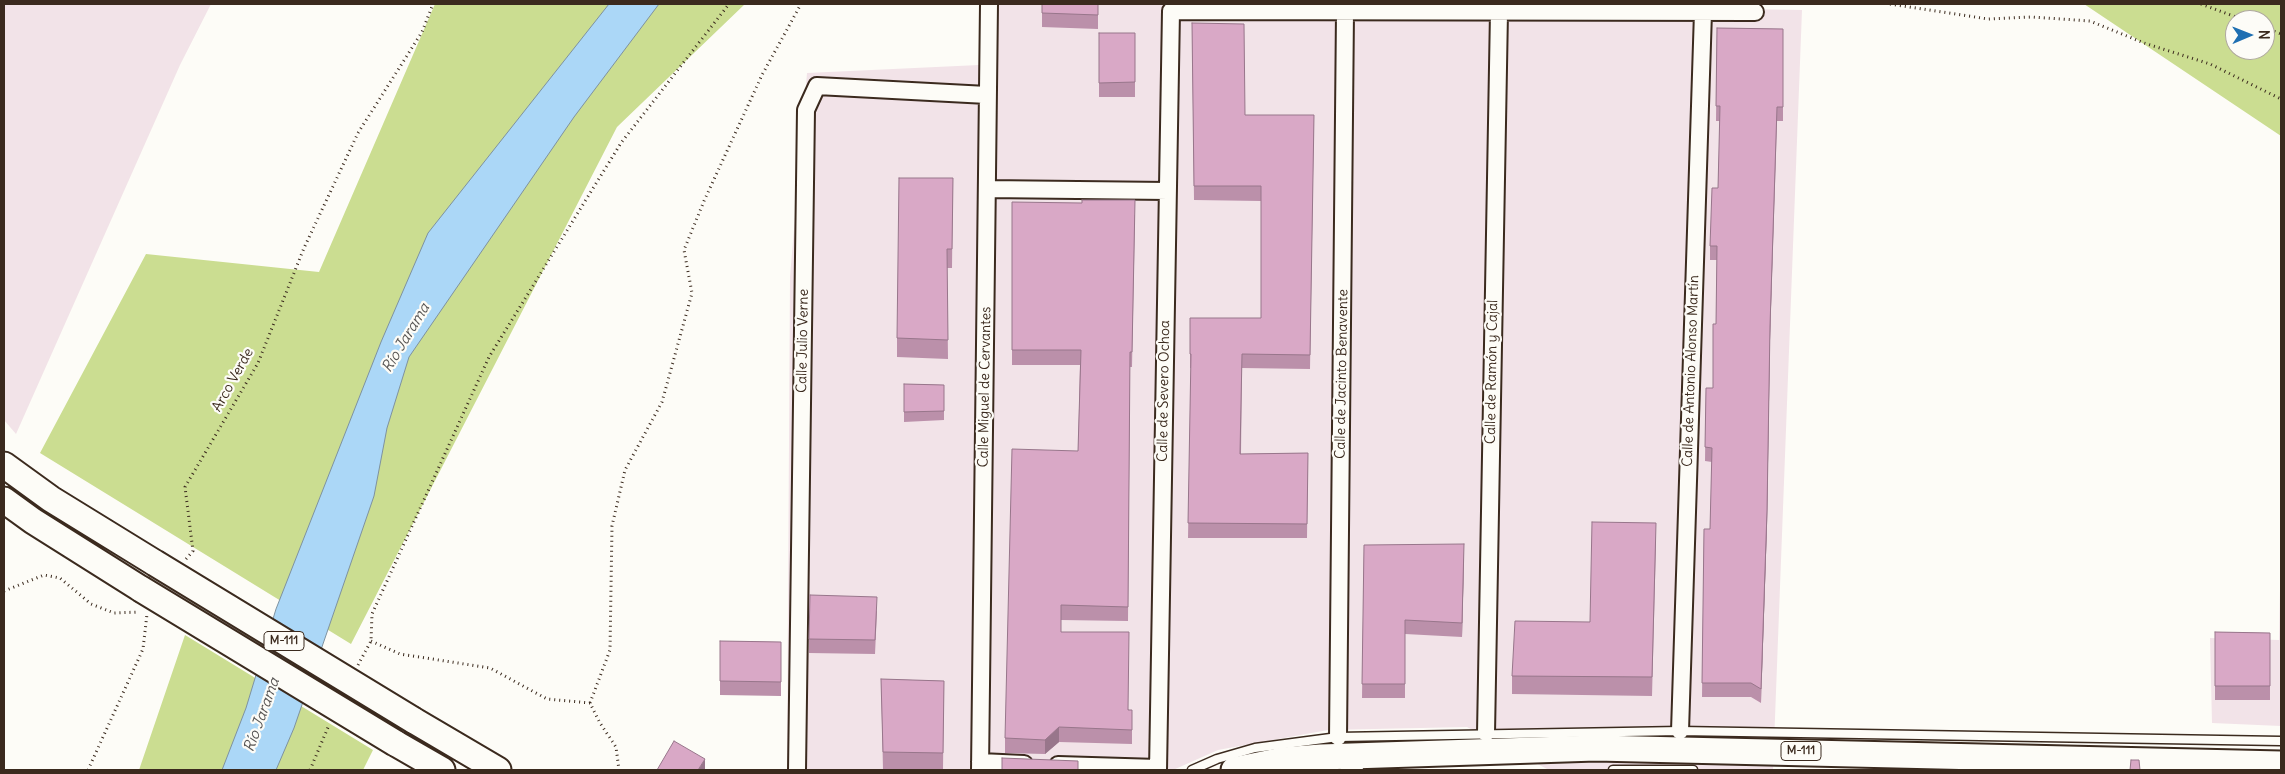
<!DOCTYPE html>
<meta charset="utf-8">
<style>
body{margin:0}
#map{position:relative;width:2285px;height:774px;overflow:hidden;background:#fdfcf7;font-family:Delius,sans-serif}
canvas{display:block}
.frame{position:absolute;inset:0;border:5px solid #3b2a1e;pointer-events:none}
.north{position:absolute;left:2225px;top:10px;width:50px;height:50px;box-sizing:border-box;background:#fdfcf7;border:1px solid #afa8a0;border-radius:50%;rotate:89deg;font-size:14px;font-weight:700;line-height:20px;text-align:center;color:#3b2a1e}
.north::after{content:'';display:block;margin:auto;width:18px;height:22px;background:#1f6fb2;clip-path:polygon(50% 0,100% 100%,50% 72%,0 100%)}
</style>
<div id="map">
<canvas width="2285" height="774"></canvas>
<div class="frame"></div>
<div class="north">N</div>
</div>
<script>
const g = document.querySelector('canvas').getContext('2d');
g.lineJoin = 'round';
function paint(path, color) { g.fillStyle = color; g.fill(path, 'evenodd'); }
const shape = rows => new Path2D(rows.map(r => 'M' + r).join(''));
function trace(path, color, width, dash) { g.strokeStyle = color; g.lineWidth = width; g.lineCap = dash ? 'butt' : 'round'; g.setLineDash(dash || []); g.stroke(path); }
function label(font, color, halo, rows, align = 'center') {
  g.font = font + ' Delius,sans-serif'; g.lineWidth = 4.5; g.setLineDash([]); g.textBaseline = 'middle'; g.strokeStyle = halo; g.fillStyle = color; for (const [text, x, y, turn = 0] of rows) {
    g.save(); g.translate(x, y); g.rotate((+turn || 0) * Math.PI / 180); g.textAlign = isNaN(turn) ? turn : align; if (halo) g.strokeText(text, 0, 0); g.fillText(text, 0, 0); g.restore();
  }
}
paint(shape([
 [4,4,211,4,180,65,16,434,4,420],
 [983,4,1444,4,1802,10,1773,770,1549,770,1467,727,1328,730,1218,750,1173,770,787,770,790,277,807,73,979,65],
 [2281,537,2281,726,2212,723,2210,638,2279,640]
]), '#f2e3e8');
paint(shape([
 [435,4,745,4,617,127,351,644,40,453,146,254,319,272],
 [2084,4,2281,4,2281,136],
 [2235,20,2265,20,2265,50,2235,50],
 [185,635,373,750,363,770,139,770]
]), '#cbdd91');
const water = shape([
 [609,4,659,4,574,117,409,357,387,428,374,496,294,728,276,770,222,770,246,708,276,609,381,342,428,233,609,4]
]);
paint(water, '#abd7f7');
trace(water, '#7e92a0', 1);
const lane = shape([
 [1344,766,1359,770],
 [1192,770,1217,759,1255,748,1338,737,1680,731,2281,741],
 [1613,770,1693,770]
]);
const street = shape([
 [987,189,1168,191],
 [1680,731,1703,12],
 [1486,733,1499,12],
 [1338,737,1345,12],
 [980,762,1024,764],
 [1058,765,1158,768],
 [797,770,806,110,817,86,987,95],
 [980,770,989,4],
 [1158,770,1171,11,1755,12]
]);
const primary = shape([
 [4,465,51,499,155,563],
 [4,500,33,521,141,589],
 [413,720,498,770],
 [395,743,442,770],
 [1234,770,1283,760,1321,757,1596,748,2281,764]
]);
trace(lane, '#3b2a1e', 11);
trace(street, '#3b2a1e', 20);
trace(primary, '#3b2a1e', 29);
trace(shape([
 [1890,4,1988,19,2032,17,2090,21,2144,43,2210,64,2281,99],
 [2201,4,2244,20],
 [2265,28,2281,34],
 [186,559,193,551,185,487,258,363,304,248,358,133,422,32,433,4],
 [4,591,44,575,60,578,91,604,114,613,139,612],
 [371,641,400,654,490,668,547,699,590,703,600,723,616,747,619,770],
 [358,665,371,641,372,614,489,357,621,143,729,4],
 [590,703,610,650,612,526,625,470,662,402,692,293,684,250,704,201,762,75,801,4],
 [88,770,143,649,147,614],
 [310,770,329,725]
]), '#3b2a1e', 3, [1, 4]);
trace(lane, '#fdfcf7', 8);
trace(street, '#fdfcf7', 16);
trace(primary, '#fdfcf7', 25);
const primaryBridge = shape([
 [155,563,413,720],
 [141,589,395,743]
]);
trace(primaryBridge, '#3b2a1e', 29, []);
trace(primaryBridge, '#fdfcf7', 25);
paint(shape([
 [1042,4,1098,4,1098,29,1042,27],
 [1192,23,1245,115,1314,115,1310,369,1242,368,1241,454,1308,453,1307,538,1188,538,1191,368,1190,368,1190,318,1261,318,1261,201,1194,200],
 [1717,28,1783,29,1783,121,1777,121,1770,340,1767,525,1761,703,1751,697,1702,697,1704,529,1710,529,1712,462,1705,461,1706,388,1713,388,1716,324,1717,260,1710,260,1710,246,1718,188,1720,121,1716,121],
 [1099,33,1135,33,1135,97,1099,97],
 [953,178,952,268,947,268,948,359,897,357,897,338],
 [1012,202,1135,215,1132,367,1130,367,1128,621,1061,620,1061,632,1129,710,1132,710,1132,744,1059,742,1045,754,1005,753,1005,738,1078,451,1080,365,1012,365],
 [904,384,944,385,944,420,904,422],
 [1656,541,1652,696,1512,694,1512,676,1590,622],
 [1364,545,1464,559,1462,637,1405,634,1405,698,1362,698],
 [877,611,875,654,809,653,809,639],
 [2215,632,2270,633,2270,700,2215,700],
 [720,641,781,642,781,696,720,695],
 [881,679,944,681,943,770,883,770]
]), '#bb90aa');
paint(shape([
 [1777,107,1770,340,1767,525,1761,703,1770,326],
 [1464,544,1464,559,1462,637,1462,623],
 [1059,727,1059,742,1045,754,1045,740],
 [705,759,705,770,698,770]
]), '#98768b');
const building = shape([
 [1042,4,1098,4,1098,15,1042,13,1042,4],
 [1192,23,1244,24,1245,115,1314,115,1310,355,1242,354,1240,454,1308,453,1307,524,1188,523,1191,354,1190,354,1190,318,1261,318,1261,186,1194,186,1192,23],
 [1717,28,1783,29,1783,107,1777,107,1770,326,1767,511,1761,689,1751,683,1702,683,1704,529,1710,529,1712,448,1705,447,1706,388,1713,388,1713,324,1716,324,1717,246,1710,246,1712,188,1718,188,1720,106,1716,106,1717,28],
 [1099,33,1135,33,1135,82,1099,83,1099,33],
 [899,178,953,178,952,249,947,249,948,340,897,338,899,178],
 [1082,200,1135,200,1132,352,1130,352,1128,607,1061,605,1061,632,1129,632,1128,710,1132,710,1132,730,1059,727,1045,740,1005,738,1012,449,1078,451,1081,350,1012,350,1012,202,1082,203,1082,200],
 [904,384,944,385,944,411,904,412,904,384],
 [1592,522,1656,523,1652,677,1512,676,1515,621,1590,622,1592,522],
 [1464,544,1462,623,1405,620,1405,684,1362,684,1364,545,1464,544],
 [810,595,877,597,875,640,809,639,810,595],
 [2215,632,2270,633,2270,686,2215,686,2215,632],
 [720,641,781,642,781,682,720,681,720,641],
 [881,679,944,681,943,753,883,752,881,679],
 [674,741,705,759,698,770,657,770,674,741],
 [1002,758,1078,761,1078,770,1002,770,1002,758],
 [2131,760,2139,760,2140,770,2130,770,2131,760]
]);
paint(building, '#d9a8c6');
trace(building, '#98768b', 1);
for (const [x, y, w] of [
 [284,641,40],
 [1801,751,40]
]) { const box = new Path2D(); box.roundRect(x - w / 2, y - 9.5, w, 19, 4); g.fillStyle = '#fdfcf7'; g.fill(box); trace(box, '#3b2a1e', 1); }
label('bold 12px', '#3b2a1e', null, [
 ["M-111",284,641],
 ["M-111",1801,751]
]);
label('14px', '#3b2a1e', '#fdfcf7', [
 ["Calle Julio Verne",803,341,-89],
 ["Calle de Antonio Alonso Martín",1691,371,-88],
 ["Calle de Ramón y Cajal",1492,372,-89],
 ["Calle de Jacinto Benavente",1342,374,-89],
 ["Arco Verde",233,380,-61],
 ["Calle Miguel de Cervantes",985,387,-89],
 ["Calle de Severo Ochoa",1164,391,-89]
]);
label('italic 15px', '#575554', '#fdfcf7', [
 ["Río Jarama",406,338,-59],
 ["Río Jarama",262,715,-70]
]);
</script>
